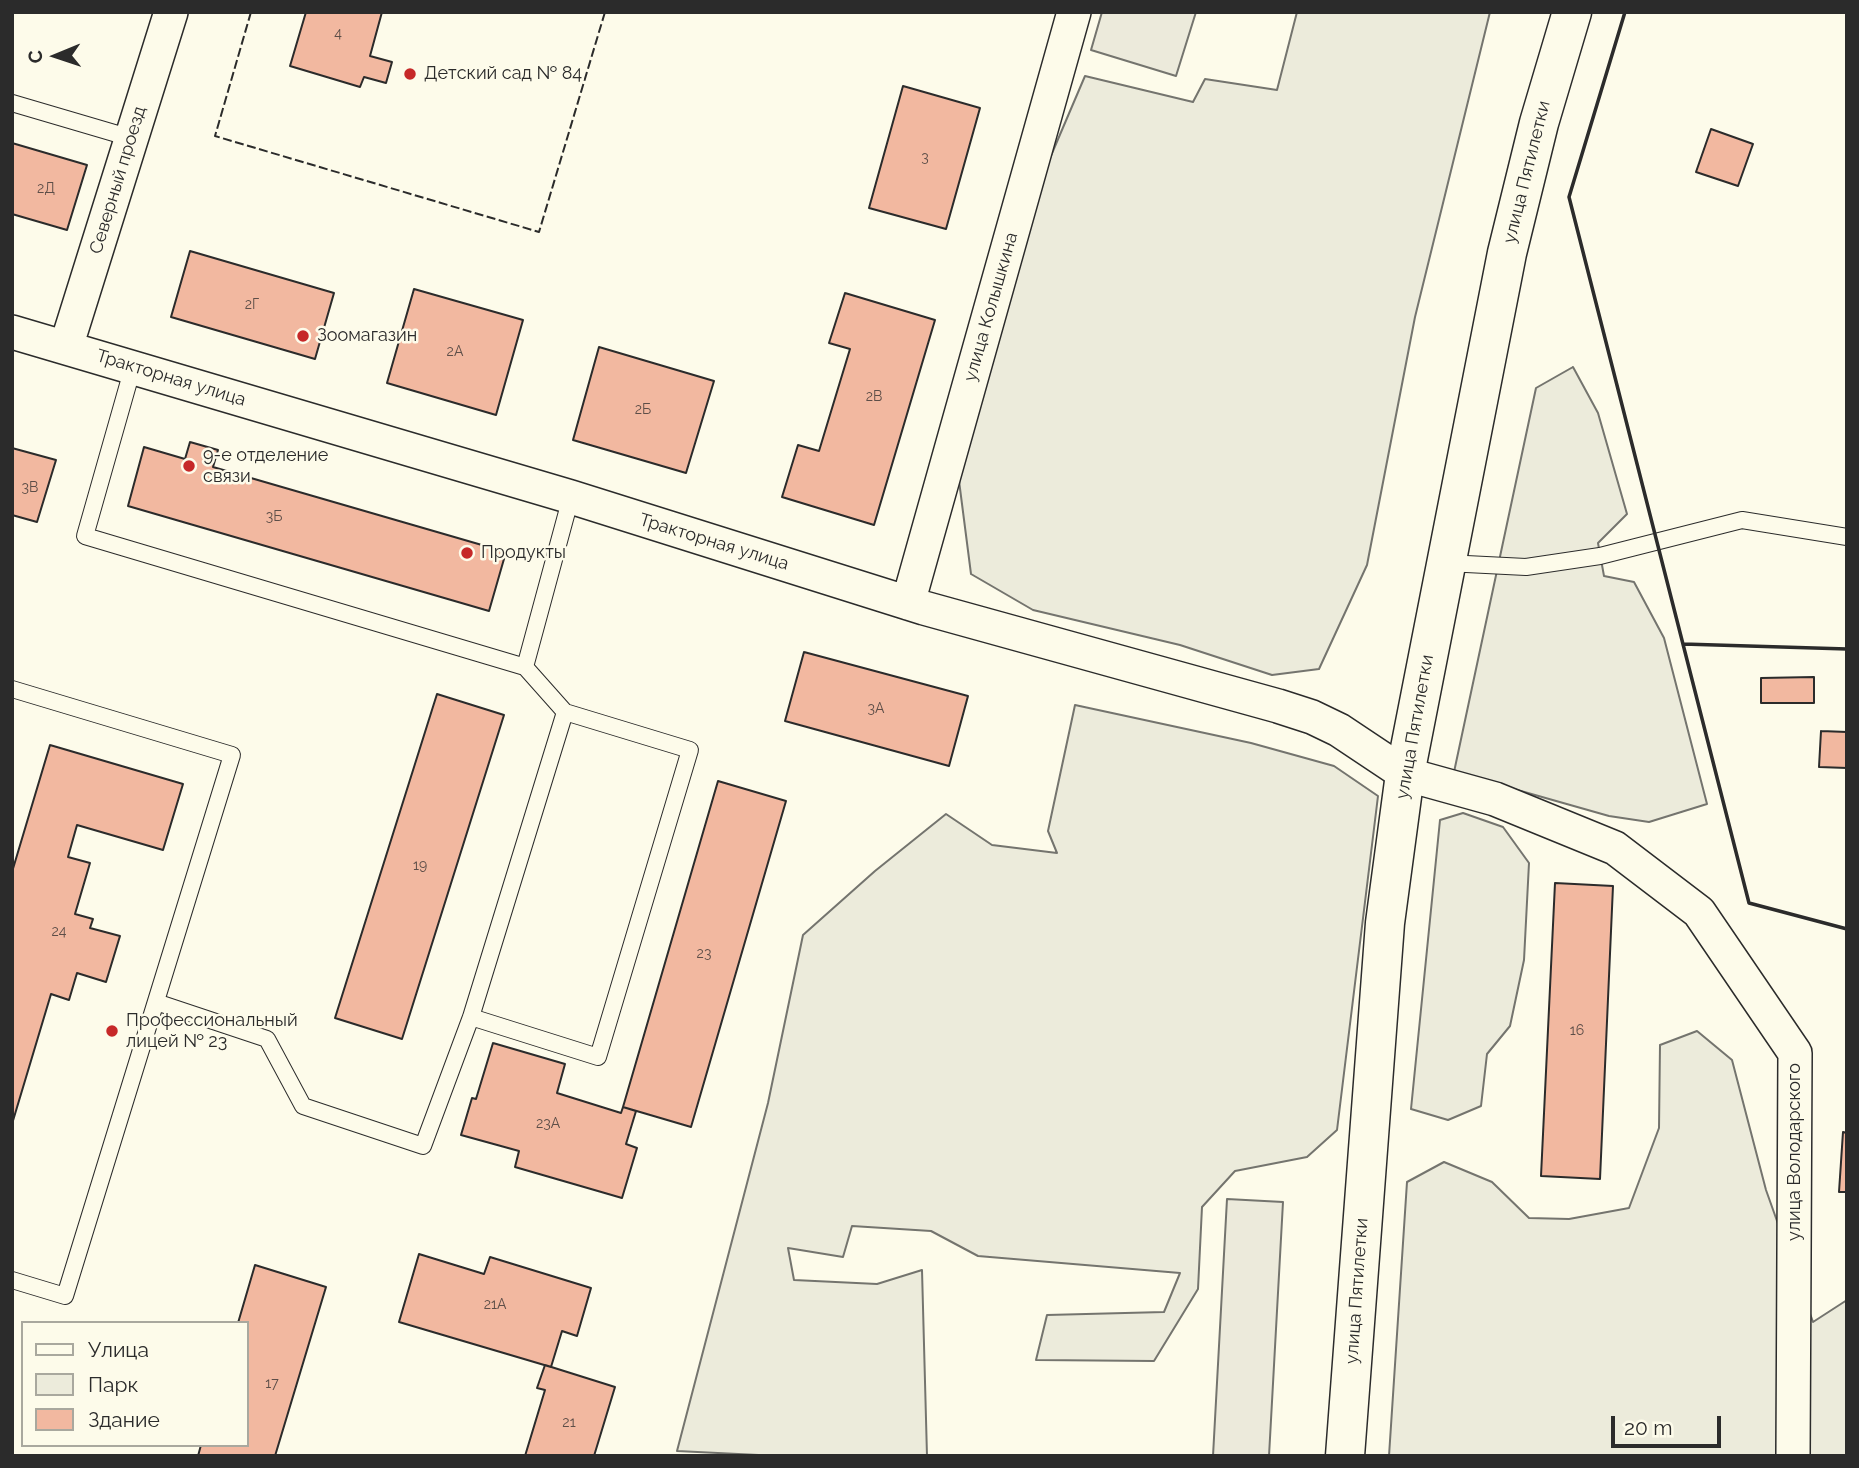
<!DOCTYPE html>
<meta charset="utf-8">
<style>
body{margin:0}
#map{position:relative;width:1859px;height:1468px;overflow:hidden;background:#fdfbea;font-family:Raleway,sans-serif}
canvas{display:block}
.frame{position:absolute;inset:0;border:14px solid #2b2b2b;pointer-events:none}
.legend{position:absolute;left:21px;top:1321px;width:228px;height:126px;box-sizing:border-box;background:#fdfbea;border:2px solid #a9a89e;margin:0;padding:9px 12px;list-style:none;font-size:21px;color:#2b2b2b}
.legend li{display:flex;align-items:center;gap:14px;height:35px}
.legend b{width:35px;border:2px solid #a9a89e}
.north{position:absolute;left:21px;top:21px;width:70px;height:70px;-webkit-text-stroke:5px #fdfbea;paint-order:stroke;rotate:268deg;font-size:19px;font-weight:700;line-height:28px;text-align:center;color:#2b2b2b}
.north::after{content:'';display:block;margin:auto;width:24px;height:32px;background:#2b2b2b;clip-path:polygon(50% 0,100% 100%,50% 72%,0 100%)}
.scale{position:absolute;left:1611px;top:1416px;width:110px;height:32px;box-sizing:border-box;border:4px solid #2b2b2b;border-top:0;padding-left:9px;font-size:21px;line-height:24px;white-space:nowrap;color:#2b2b2b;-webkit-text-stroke:5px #fdfbea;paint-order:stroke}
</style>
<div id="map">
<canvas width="1859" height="1468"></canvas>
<div class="frame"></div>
<ul class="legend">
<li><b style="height:9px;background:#fdfbea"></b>Улица</li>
<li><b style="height:19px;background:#ecebdb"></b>Парк</li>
<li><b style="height:19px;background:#f2b8a0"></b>Здание</li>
</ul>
<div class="north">С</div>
<div class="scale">20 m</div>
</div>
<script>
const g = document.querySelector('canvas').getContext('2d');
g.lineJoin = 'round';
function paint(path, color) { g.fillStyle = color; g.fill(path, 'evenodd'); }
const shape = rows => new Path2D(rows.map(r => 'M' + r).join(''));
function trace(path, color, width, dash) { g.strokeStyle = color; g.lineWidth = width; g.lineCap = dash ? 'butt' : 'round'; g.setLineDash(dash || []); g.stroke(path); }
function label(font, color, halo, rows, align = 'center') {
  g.font = font + ' Raleway,sans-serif'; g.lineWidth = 5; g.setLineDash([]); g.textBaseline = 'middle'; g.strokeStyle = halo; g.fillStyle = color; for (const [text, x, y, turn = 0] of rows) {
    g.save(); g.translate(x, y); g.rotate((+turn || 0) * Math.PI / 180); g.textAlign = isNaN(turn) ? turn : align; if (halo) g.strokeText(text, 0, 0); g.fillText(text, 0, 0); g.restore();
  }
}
const green = shape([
 [1297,12,1490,12,1415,317,1367,565,1319,669,1272,675,1180,645,1033,610,971,574,958,473,1047,165,1085,76,1193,102,1205,79,1277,90,1297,12],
 [1573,367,1598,413,1627,514,1598,543,1604,576,1634,582,1664,638,1707,804,1649,822,1609,816,1454,772,1536,388,1573,367],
 [1075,705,1251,743,1334,766,1378,796,1337,1130,1307,1157,1235,1171,1202,1207,1198,1289,1154,1361,1036,1360,1047,1315,1164,1312,1180,1273,978,1256,931,1231,852,1226,843,1257,788,1248,794,1280,877,1284,922,1270,927,1456,779,1456,677,1451,768,1103,803,935,875,871,946,814,992,845,1057,853,1048,831,1075,705],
 [1463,813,1503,827,1529,863,1524,960,1510,1026,1487,1054,1481,1106,1448,1120,1411,1109,1440,820,1463,813],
 [1697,1031,1732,1060,1766,1190,1813,1322,1847,1300,1847,1456,1389,1456,1407,1182,1444,1162,1492,1182,1529,1218,1569,1219,1629,1208,1659,1128,1660,1045,1697,1031]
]);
paint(green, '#ecebdb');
trace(green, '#74746e', 2);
const parking = shape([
 [1102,12,1196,12,1176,76,1091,50,1102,12],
 [1227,1199,1283,1202,1269,1456,1213,1456,1227,1199]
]);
paint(parking, '#eceadb');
trace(parking, '#74746e', 2);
const building = shape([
 [306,12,382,12,370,56,392,62,386,83,364,77,360,87,290,66,306,12],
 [903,86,980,108,946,229,869,208,903,86],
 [1711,129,1753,144,1738,186,1696,172,1711,129],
 [12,143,87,165,67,230,12,214,12,143],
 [190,251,334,293,315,359,171,317,190,251],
 [414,289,523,320,496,415,387,383,414,289],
 [845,293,935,320,874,525,782,497,798,445,819,451,850,349,829,343,845,293],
 [599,347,714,381,686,473,573,440,599,347],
 [190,442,218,450,213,467,506,552,489,611,128,506,144,447,185,459,190,442],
 [12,448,56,460,37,522,12,515,12,448],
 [804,652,968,696,949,766,785,721,804,652],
 [1814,677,1814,703,1761,703,1761,678,1814,677],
 [437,694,504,715,402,1039,335,1018,437,694],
 [1821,731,1847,732,1847,768,1819,767,1821,731],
 [50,745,183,784,163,850,77,825,68,857,90,863,75,914,93,919,90,928,120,936,106,982,77,973,69,1000,51,994,12,1124,12,872,50,745],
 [718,781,786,801,691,1127,623,1107,718,781],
 [1555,883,1613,886,1600,1179,1541,1176,1555,883],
 [493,1043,565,1064,557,1093,621,1113,623,1107,636,1111,626,1144,637,1148,622,1198,515,1167,519,1151,461,1135,472,1098,476,1099,493,1043],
 [1843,1132,1847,1133,1847,1192,1839,1192,1843,1132],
 [419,1254,484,1274,490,1257,591,1288,577,1336,562,1331,551,1367,399,1322,419,1254],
 [255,1265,326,1287,275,1456,198,1456,201,1445,247,1445,247,1323,238,1323,255,1265],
 [545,1365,615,1387,594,1456,525,1456,545,1390,537,1388,545,1365]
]);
paint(building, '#f2b8a0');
trace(building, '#2b2b2b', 2);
const lane = shape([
 [12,103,131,138],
 [133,367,85,536,525,667],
 [1446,563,1526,567,1600,556,1742,520,1847,537],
 [12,689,232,755,65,1296,12,1280],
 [156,1002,267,1039,303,1106,423,1146,471,1017,565,712,525,667,571,497],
 [471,1017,598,1057,690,750,565,712]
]);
const street = shape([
 [12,332,571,497,924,608,1278,706,1312,717,1339,730,1405,774,1495,799,1615,848,1699,912,1795,1053,1793,1456],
 [66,347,171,12],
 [908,603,1074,12]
]);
const secondary = shape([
 [1345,1456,1385,923,1405,774,1507,253,1539,123,1572,12]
]);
trace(lane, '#2b2b2b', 18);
trace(street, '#2b2b2b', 36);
trace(secondary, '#2b2b2b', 41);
trace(lane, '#fdfbea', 16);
trace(street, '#fdfbea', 33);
trace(secondary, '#fdfbea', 38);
trace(shape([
 [251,12,215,136,539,232,605,12]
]), '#2b2b2b', 2, [9, 3.5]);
trace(shape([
 [1625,12,1569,197,1749,903,1847,929],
 [1683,644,1847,649]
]), '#2b2b2b', 3.5);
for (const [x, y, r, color] of [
 [410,74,7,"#c62828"],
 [303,336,7,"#c62828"],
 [189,466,7,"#c62828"],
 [467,553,7,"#c62828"],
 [112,1031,7,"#c62828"]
]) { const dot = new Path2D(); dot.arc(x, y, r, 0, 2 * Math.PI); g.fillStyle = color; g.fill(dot); trace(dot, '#fdfbea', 2.5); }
label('14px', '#5d4e48', null, [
 ["4",338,34],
 ["3",925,158],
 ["2Д",46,189],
 ["2Г",252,305],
 ["2А",455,352],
 ["2В",874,397],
 ["2Б",643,410],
 ["3В",30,488],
 ["3Б",274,517],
 ["3А",876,709],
 ["19",420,866],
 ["24",59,932],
 ["23",704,954],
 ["16",1577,1031],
 ["23А",548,1124],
 ["21А",495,1305],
 ["17",272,1384],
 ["21",569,1423]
]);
label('18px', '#2b2b2b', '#fdfbea', [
 ["Детский сад № 84",424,74],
 ["Зоомагазин",317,336],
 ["9-е отделение",203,456],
 ["связи",203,477],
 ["Продукты",481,553],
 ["Профессиональный",126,1021],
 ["лицей № 23",126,1042]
], 'left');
label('18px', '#2b2b2b', '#fdfbea', [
 ["улица Пятилетки",1527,172,-76],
 ["Северный проезд",118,180,-73],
 ["улица Колышкина",991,307,-74],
 ["Тракторная улица",171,378,17],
 ["Тракторная улица",714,542,17],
 ["улица Пятилетки",1415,727,-80],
 ["улица Володарского",1795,1152,-90],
 ["улица Пятилетки",1357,1291,-86]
]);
</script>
